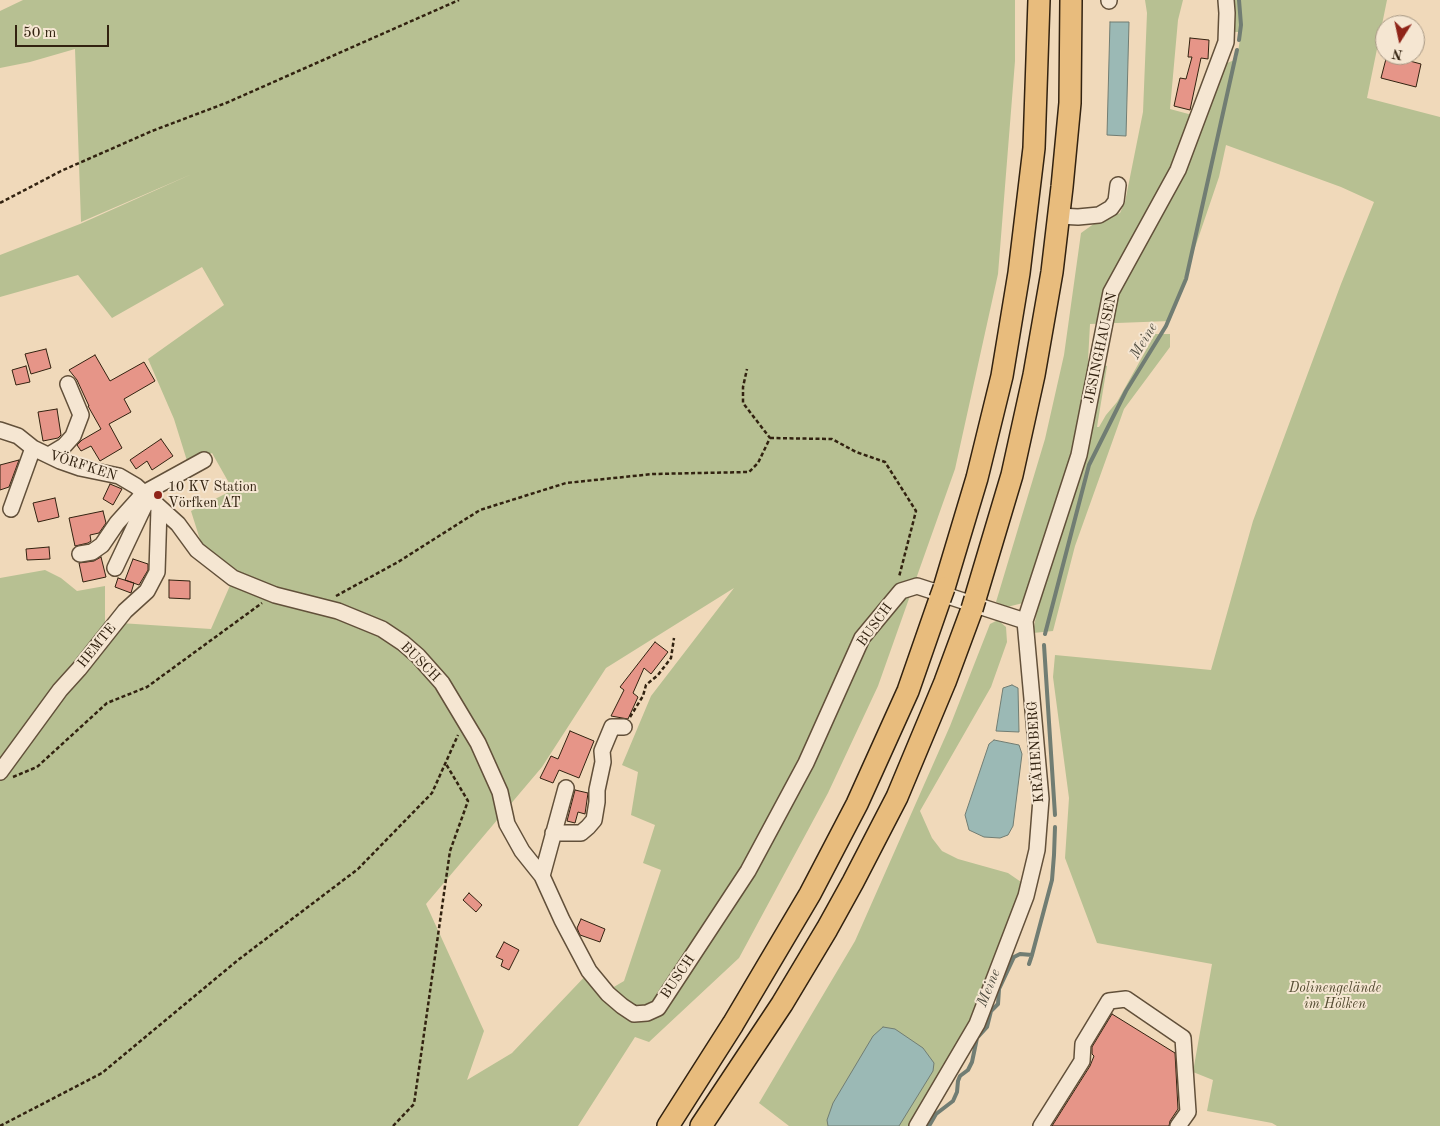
<!DOCTYPE html>
<meta charset="utf-8">
<style>
body{margin:0}
#map{position:relative;width:1440px;height:1126px;overflow:hidden;background:#f0d9ba;font-family:"Old Standard TT",serif}
canvas{display:block}
.north{position:absolute;left:1375px;top:15px;width:50px;height:50px;box-sizing:border-box;background:#f5e6d2;border:1px solid #a79884;border-radius:50%;rotate:190deg;font-size:14px;font-weight:700;line-height:20px;text-align:center;color:#322210}
.north::after{content:'';display:block;margin:auto;width:18px;height:22px;background:#8f2418;clip-path:polygon(50% 0,100% 100%,50% 72%,0 100%)}
.scale{position:absolute;left:15px;top:25px;width:94px;height:22px;box-sizing:border-box;border:2px solid #322210;border-top:0;padding-left:6px;font-size:15px;line-height:18px;white-space:nowrap;color:#322210;-webkit-text-stroke:4px #f5e6d2;paint-order:stroke}
</style>
<div id="map">
<canvas width="1440" height="1126"></canvas>
<div class="north">N</div>
<div class="scale">50 m</div>
</div>
<script>
const g = document.querySelector('canvas').getContext('2d');
g.lineJoin = 'round';
function paint(path, color) { g.fillStyle = color; g.fill(path, 'evenodd'); }
const shape = rows => new Path2D(rows.map(r => 'M' + r).join(''));
function trace(path, color, width, dash) { g.strokeStyle = color; g.lineWidth = width; g.lineCap = dash ? 'butt' : 'round'; g.setLineDash(dash || []); g.stroke(path); }
function label(font, color, halo, rows, align = 'center') {
  g.font = font + ' "Old Standard TT",serif'; g.lineWidth = 4; g.setLineDash([]); g.textBaseline = 'middle'; g.strokeStyle = halo; g.fillStyle = color; for (const [text, x, y, turn = 0] of rows) {
    g.save(); g.translate(x, y); g.rotate((+turn || 0) * Math.PI / 180); g.textAlign = isNaN(turn) ? turn : align; if (halo) g.strokeText(text, 0, 0); g.fillText(text, 0, 0); g.restore();
  }
}
paint(shape([
 [23,0,1015,0,1015,61,998,274,955,469,878,686,828,793,739,958,649,1042,635,1037,578,1126,0,1126,0,578,45,570,61,578,77,591,105,586,105,622,211,629,232,581,202,546,191,511,233,490,212,453,188,464,174,419,148,359,224,305,202,267,112,318,78,275,0,297,0,255,80,224,192,174,81,222,75,49,30,62,0,68,0,11],
 [734,588,651,696,622,765,638,772,631,815,655,825,643,863,661,870,624,981,607,991,591,970,512,1053,467,1080,484,1031,426,904,542,767,606,668],
 [1145,0,1183,0,1178,20,1170,109,1196,116,1222,65,1237,59,1241,32,1233,32,1231,0,1387,0,1367,98,1440,117,1440,1126,1277,1126,1272,1123,1207,1111,1213,1080,1193,1072,1212,964,1097,943,1065,858,1069,798,1053,677,1055,655,1211,670,1253,521,1341,284,1374,202,1341,187,1226,145,1219,177,1170,321,1090,324,1088,361,1107,366,1097,427,1099,427,1106,415,1117,402,1155,334,1170,334,1170,347,1124,409,1075,546,1053,631,1033,633,1039,599,1007,607,996,602,1045,439,1064,355,1081,233,1095,223,1120,213,1125,202,1143,112,1147,13],
 [998,620,1006,627,1007,642,991,687,920,811,932,838,942,851,958,859,1008,873,1024,884,970,1023,942,1073,909,1126,789,1126,759,1103,855,941,950,726,990,624]
]), '#b7c092');
const water = shape([
 [1110,22,1129,22,1126,136,1107,135,1110,22],
 [1012,685,1018,688,1019,732,996,731,1003,688,1012,685],
 [994,740,1019,745,1022,754,1013,826,1008,835,1000,838,984,837,969,830,965,815,989,744,994,740],
 [883,1027,895,1029,923,1048,934,1063,933,1071,899,1126,828,1126,827,1120,833,1103,873,1036,883,1027]
]);
paint(water, '#9bb9b5');
trace(water, '#717d73', 1);
trace(shape([
 [1239,0,1241,25,1239,40],
 [1045,634,1089,465,1126,391,1166,326,1186,279,1237,50],
 [1044,645,1055,815],
 [1029,964,1032,955],
 [929,1126,936,1114,953,1101,957,1092,958,1081,960,1076,968,1070,972,1062,977,1038,987,1027,991,1011,998,1004,999,989,1014,957,1020,954,1032,955,1052,880,1054,855,1055,827]
]), '#717d73', 4);
const building = shape([
 [1190,38,1209,40,1208,59,1201,58,1190,110,1174,106,1180,78,1186,79,1192,57,1188,57,1190,38],
 [1387,55,1407,55,1406,60,1421,64,1416,87,1381,78,1387,55],
 [46,349,51,368,31,374,25,354,46,349],
 [95,355,110,381,144,362,155,381,124,399,131,412,109,424,122,448,100,461,91,446,81,451,77,445,82,440,101,429,88,406,89,406,77,380,69,370,95,355],
 [26,366,30,382,16,385,12,370,26,366],
 [57,409,61,435,58,438,43,441,38,412,57,409],
 [161,439,173,456,152,470,147,461,136,469,130,460,161,439],
 [19,460,9,487,0,490,0,465,19,460],
 [110,484,122,489,113,505,103,499,110,484],
 [55,498,59,517,38,522,33,503,55,498],
 [103,511,106,523,99,533,90,535,91,541,88,543,75,546,69,518,103,511],
 [49,547,50,559,27,560,26,549,49,547],
 [101,557,106,577,83,582,79,563,94,561,101,557],
 [133,559,148,564,148,570,139,585,125,580,133,559],
 [118,578,134,583,131,593,115,587,118,578],
 [169,580,190,581,190,599,169,598,169,580],
 [655,642,668,652,651,674,644,668,633,693,638,697,628,719,611,716,624,690,620,687,655,642],
 [570,731,594,741,579,778,559,770,553,783,540,778,551,756,558,759,570,731],
 [575,790,588,793,585,814,578,812,575,823,567,821,575,790],
 [469,893,482,905,476,912,463,900,469,893],
 [581,919,605,929,600,942,580,935,577,928,581,919],
 [504,942,519,950,509,970,501,966,503,960,496,957,504,942],
 [1112,1014,1175,1053,1178,1109,1170,1121,1169,1126,1052,1126,1090,1066,1094,1056,1092,1054,1092,1047,1112,1014]
]);
paint(building, '#e69588');
trace(building, '#322210', 1);
const minor = shape([
 [1109,0,1109,1],
 [1059,216,1078,217,1099,215,1111,208,1116,201,1118,185],
 [0,430,18,436,33,448,60,461,80,468,119,476,136,486,178,524,197,550,233,578,275,595,338,611,382,629,403,643,418,656,442,683,478,743,500,792,507,824,522,851,542,876,562,920,589,971,608,994,622,1006,634,1014,647,1013,658,1008,748,871,806,763,862,638,901,591,917,586,1025,621],
 [49,455,64,446,73,436,81,415,68,384],
 [11,509,33,448],
 [80,554,92,552,102,545,117,523,144,493,204,460],
 [115,568,149,496],
 [0,772,60,690,79,669,125,611,147,591,157,572,159,508],
 [553,833,581,833,588,827,594,820,597,802,597,790,603,762,602,751,612,727,624,727],
 [542,876,566,788],
 [917,1126,977,1024,1026,896,1037,850,1041,799,1025,621,1079,455,1111,292,1178,170,1226,42,1227,13,1226,0],
 [1041,1126,1082,1061,1083,1044,1109,1001,1126,999,1183,1038,1188,1112,1178,1126]
]);
const highway = shape([
 [944,588,977,478,1002,376,1019,273,1034,148,1039,0],
 [975,599,1012,475,1034,375,1052,272,1062,187,1070,103,1071,0],
 [668,1126,733,1024,810,894,857,804,908,691,940,599],
 [701,1126,782,1004,827,929,853,882,897,797,945,682,972,609]
]);
trace(minor, '#62503a', 18);
trace(highway, '#322210', 24);
trace(shape([
 [0,203,61,171,152,131,226,103,459,0],
 [770,438,832,439,856,452,885,462,916,511,899,577],
 [336,596,398,562,480,510,566,483,653,474,749,472,758,463,770,438,743,403,743,387,747,369],
 [630,717,643,696,646,685,658,675,671,658,674,638],
 [13,777,37,767,107,703,147,687,262,603],
 [0,1126,102,1073,238,960,358,869,432,793,458,735],
 [393,1126,414,1104,450,851,468,801,446,764]
]), '#322210', 2.5, [4, 2.5]);
trace(minor, '#f5e6d2', 15);
trace(highway, '#e8bc7d', 21);
const highwayBridge = shape([
 [940,599,944,588],
 [972,609,975,599]
]);
trace(highwayBridge, '#322210', 24, []);
trace(highwayBridge, '#e8bc7d', 21);
for (const [x, y, r, color] of [
 [158,495,5,"#8f2418"]
]) { const dot = new Path2D(); dot.arc(x, y, r, 0, 2 * Math.PI); g.fillStyle = color; g.fill(dot); trace(dot, '#f5e6d2', 2); }
label('14px', '#322210', '#f5e6d2', [
 ["JESINGHAUSEN",1101,348,-78],
 ["VÖRFKEN",83,466,18],
 ["BUSCH",875,625,-54],
 ["HEMTE",97,646,-51],
 ["BUSCH",420,662,45],
 ["KRÄHENBERG",1036,752,-94],
 ["BUSCH",678,977,-56]
]);
label('14px', '#322210', '#f5e6d2', [
 ["10 KV Station",168,487],
 ["Vörfken AT",168,503]
], 'left');
label('italic 14px', '#534a30', '#f5e6d2', [
 ["Dolinengelände",1335,988],
 ["im Hölken",1335,1004]
]);
label('italic 15px', '#524f42', '#f5e6d2', [
 ["Meine",1144,341,-59],
 ["Meine",989,988,-68]
]);
</script>
